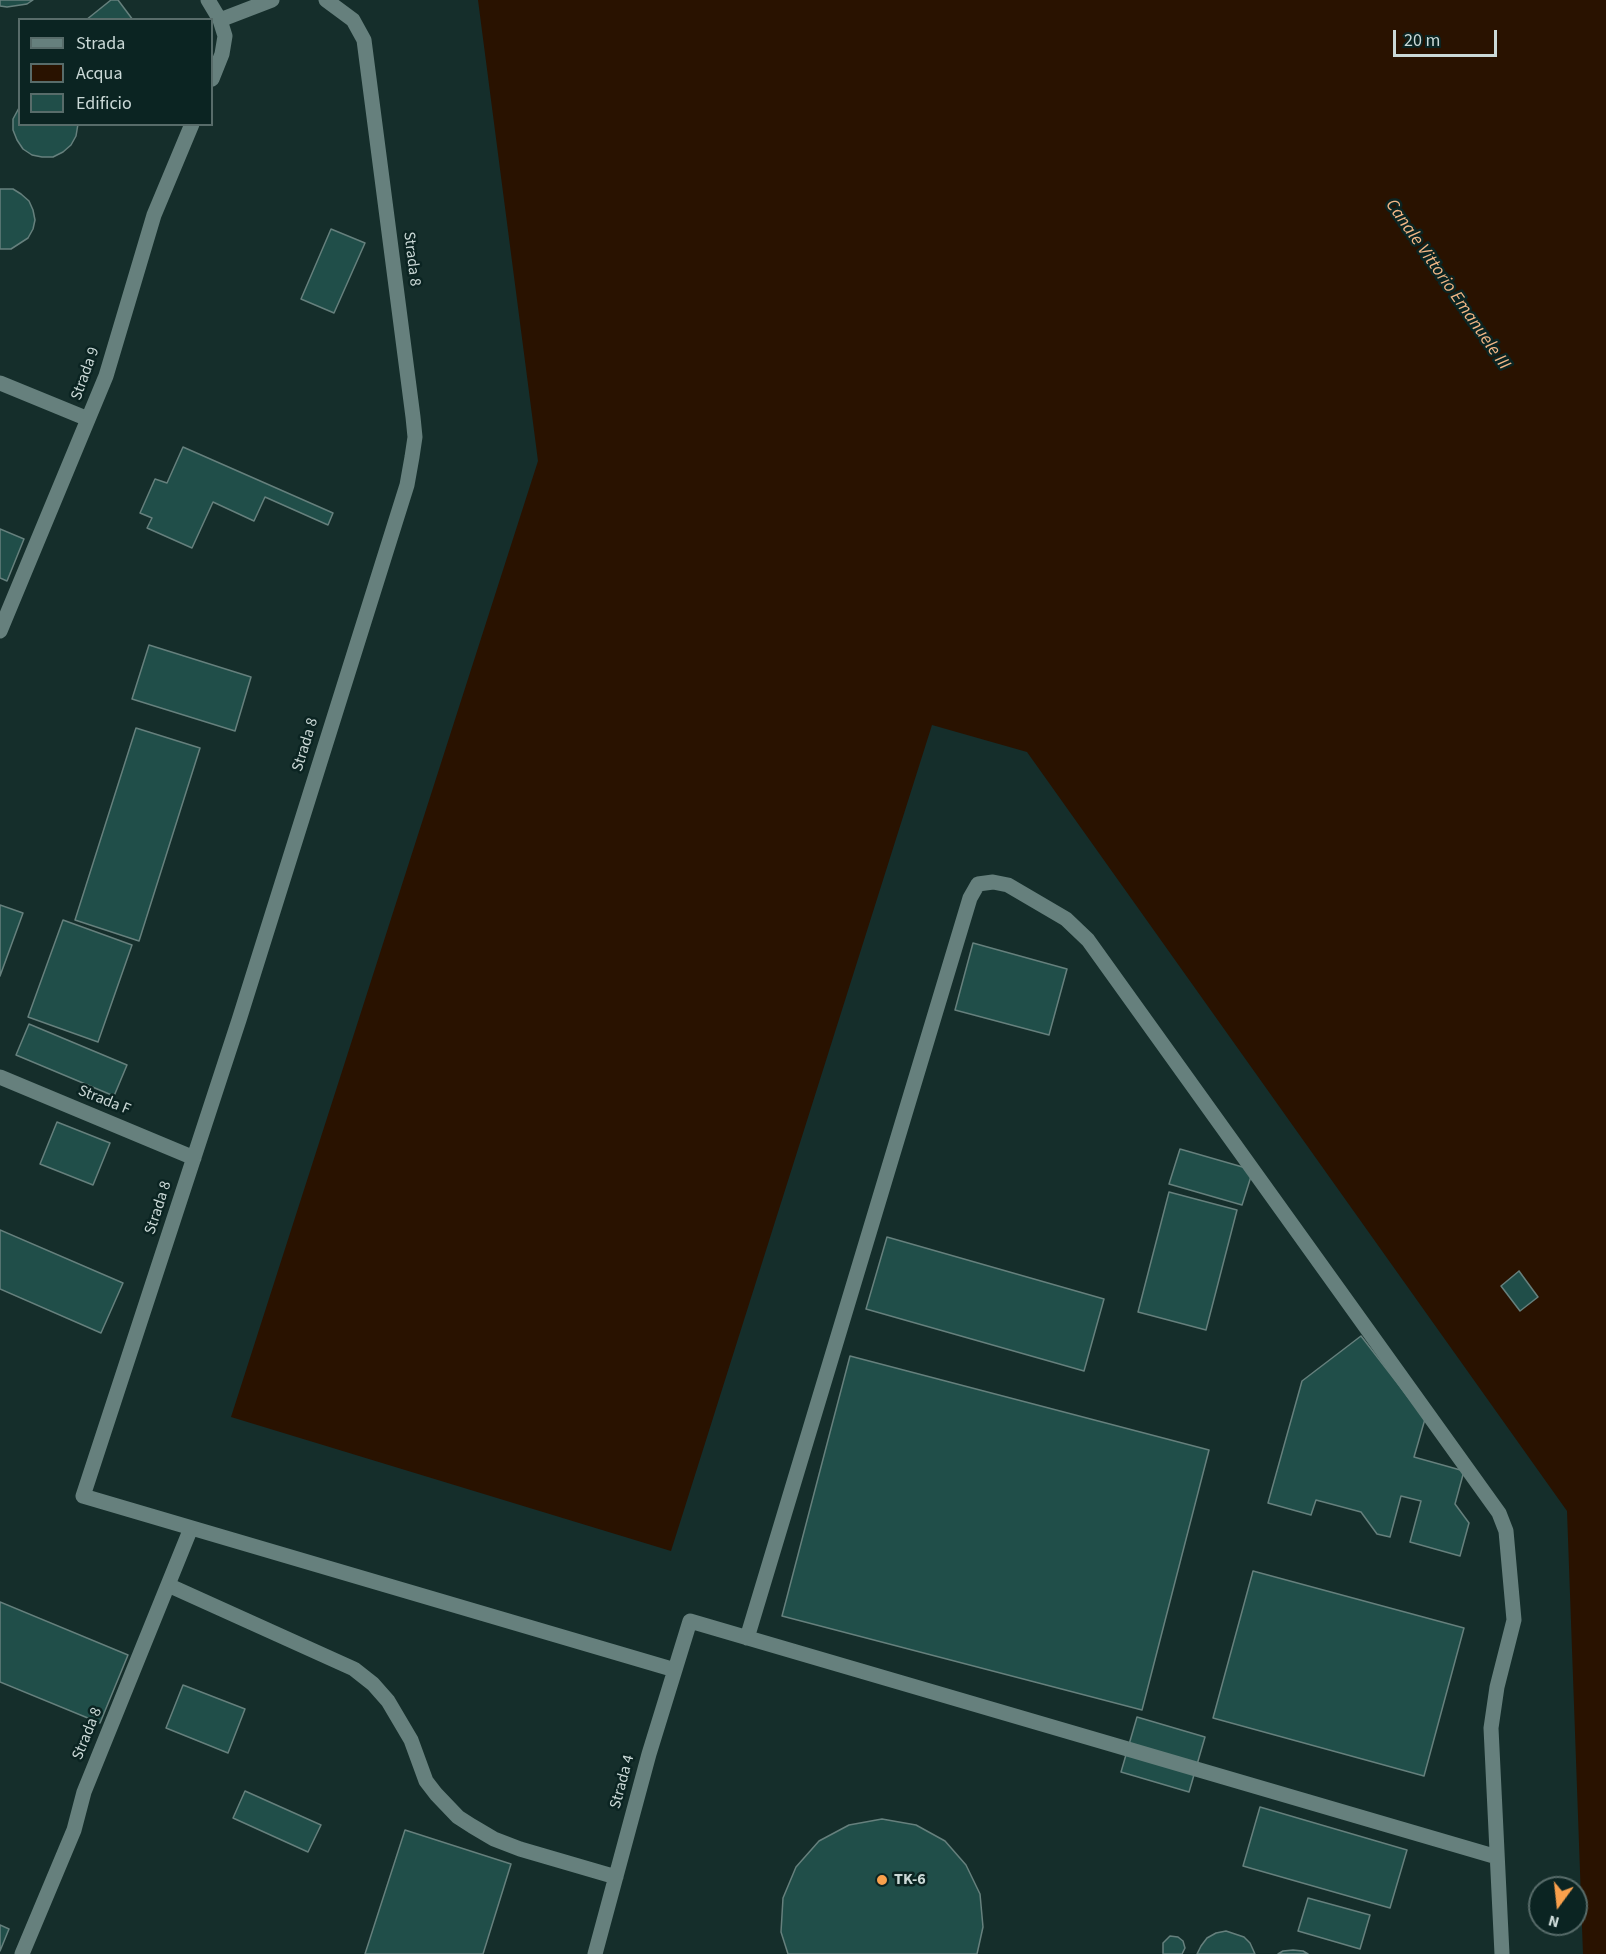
<!DOCTYPE html>
<style>
body{margin:0}
#map{position:relative;width:1606px;height:1954px;overflow:hidden;background:#152e2b;font-family:"Source Sans 3",sans-serif}
canvas{display:block}
.legend{position:absolute;left:18px;top:18px;width:195px;height:108px;box-sizing:border-box;background:#0b2422;border:2px solid #586c6a;margin:0;padding:8px 10px;list-style:none;font-size:18px;color:#cbd9d7}
.legend li{display:flex;align-items:center;gap:12px;height:30px}
.legend b{width:30px;border:2px solid #586c6a}
.north{position:absolute;left:1528px;top:1876px;width:60px;height:60px;box-sizing:border-box;background:#0b2422;border:2px solid #586c6a;border-radius:50%;rotate:195deg;font-size:16px;font-weight:700;line-height:24px;text-align:center;color:#cbd9d7}
.north::after{content:'';display:block;margin:auto;width:21px;height:27px;background:#f9a04c;clip-path:polygon(50% 0,100% 100%,50% 72%,0 100%)}
.scale{position:absolute;left:1393px;top:30px;width:104px;height:27px;box-sizing:border-box;border:3px solid #cbd9d7;border-top:0;padding-left:8px;font-size:18px;line-height:21px;white-space:nowrap;color:#cbd9d7;-webkit-text-stroke:4px #0b2422;paint-order:stroke}
</style>
<div id="map">
<canvas width="1606" height="1954"></canvas>
<ul class="legend">
<li><b style="height:8px;background:#66807d"></b>Strada</li>
<li><b style="height:16px;background:#291200"></b>Acqua</li>
<li><b style="height:16px;background:#204e49"></b>Edificio</li>
</ul>
<div class="north">N</div>
<div class="scale">20 m</div>
</div>
<script>
const g = document.querySelector('canvas').getContext('2d');
g.lineJoin = 'round';
function paint(path, color) { g.fillStyle = color; g.fill(path, 'evenodd'); }
const shape = rows => new Path2D(rows.map(r => 'M' + r).join(''));
function trace(path, color, width, dash) { g.strokeStyle = color; g.lineWidth = width; g.lineCap = dash ? 'butt' : 'round'; g.setLineDash(dash || []); g.stroke(path); }
function label(font, color, halo, rows, align = 'center') {
  g.font = font + ' "Source Sans 3",sans-serif'; g.lineWidth = 5; g.setLineDash([]); g.textBaseline = 'middle'; g.strokeStyle = halo; g.fillStyle = color; for (const [text, x, y, turn = 0] of rows) {
    g.save(); g.translate(x, y); g.rotate((+turn || 0) * Math.PI / 180); g.textAlign = isNaN(turn) ? turn : align; if (halo) g.strokeText(text, 0, 0); g.fillText(text, 0, 0); g.restore();
  }
}
paint(shape([
 [478,0,1606,0,1606,1954,1583,1954,1567,1511,1027,752,932,725,671,1551,231,1417,538,461]
]), '#291200');
const building = shape([
 [0,0,33,0,27,4,7,7,0,6,0,0],
 [111,0,118,0,133,20,86,20,111,0],
 [20,106,20,124,78,124,76,136,71,145,63,152,53,157,42,157,32,155,23,149,17,140,13,130,13,119,20,106],
 [0,189,13,189,21,194,29,201,33,210,35,220,33,229,28,238,11,249,0,249,0,189],
 [331,229,365,243,334,313,301,299,331,229],
 [183,447,333,513,328,525,265,497,254,521,213,502,192,548,147,528,152,518,140,513,155,479,167,483,183,447],
 [0,529,24,539,7,581,0,578,0,529],
 [149,645,251,677,235,731,132,699,149,645],
 [136,728,200,748,139,941,75,920,136,728],
 [0,905,23,913,0,976,0,905],
 [63,920,132,945,98,1042,28,1017,63,920],
 [973,943,1067,969,1049,1035,955,1010,973,943],
 [29,1024,127,1065,114,1096,16,1055,29,1024],
 [57,1122,110,1143,93,1185,40,1164,57,1122],
 [1180,1149,1253,1170,1242,1205,1169,1184,1180,1149],
 [1169,1192,1237,1210,1206,1330,1138,1312,1169,1192],
 [0,1230,123,1283,101,1333,0,1289,0,1230],
 [887,1237,1104,1299,1084,1371,866,1309,887,1237],
 [1519,1271,1538,1297,1520,1311,1501,1286,1519,1271],
 [1361,1336,1425,1419,1414,1457,1464,1471,1455,1504,1469,1523,1460,1556,1410,1542,1421,1501,1401,1496,1390,1537,1377,1534,1361,1512,1316,1500,1311,1515,1268,1503,1302,1381,1361,1336],
 [850,1356,1209,1450,1142,1710,782,1616,850,1356],
 [1253,1571,1464,1628,1424,1776,1213,1718,1253,1571],
 [0,1602,128,1655,100,1723,0,1682,0,1602],
 [183,1685,245,1709,228,1753,166,1728,183,1685],
 [1137,1717,1205,1737,1189,1792,1121,1772,1137,1717],
 [245,1791,321,1825,308,1852,233,1818,245,1791],
 [1260,1807,1407,1850,1390,1908,1243,1866,1260,1807],
 [882,1819,916,1825,945,1841,966,1865,980,1894,983,1927,977,1954,788,1954,781,1932,783,1898,796,1867,819,1841,849,1825,882,1819],
 [405,1830,511,1864,483,1954,365,1954,405,1830],
 [1308,1898,1370,1915,1360,1949,1298,1931,1308,1898],
 [0,1925,9,1929,0,1951,0,1925],
 [1226,1931,1244,1937,1250,1943,1255,1954,1197,1954,1201,1946,1207,1938,1216,1933,1226,1931],
 [1170,1936,1178,1937,1183,1941,1185,1948,1182,1954,1163,1954,1163,1943,1170,1936],
 [1293,1950,1303,1951,1308,1954,1278,1954,1283,1951,1293,1950]
]);
paint(building, '#204e49');
trace(building, '#66807d', 1.5);
trace(shape([
 [208,0,220,20,225,36,222,54,212,79],
 [326,0,353,20,364,40,413,417,415,437,412,457,407,485,239,1020,83,1496,675,1670],
 [220,20,272,0],
 [0,383,88,419],
 [0,631,106,376,154,215,192,124],
 [0,1077,194,1158],
 [168,1585,354,1669,373,1684,388,1701,411,1740,426,1781,436,1794,458,1817,472,1826,494,1839,520,1849,616,1877],
 [747,1638,970,898,978,884,993,882,1008,885,1066,919,1088,940,1499,1513,1506,1531,1514,1620,1497,1687,1491,1728,1502,1954],
 [22,1954,74,1830,84,1792,191,1528],
 [595,1954,649,1754,690,1621,1497,1857]
]), '#66807d', 15);
for (const [x, y, r, color] of [
 [882,1880,6,"#f9a04c"]
]) { const dot = new Path2D(); dot.arc(x, y, r, 0, 2 * Math.PI); g.fillStyle = color; g.fill(dot); trace(dot, '#0b2422', 2); }
label('16px', '#cbd9d7', '#0b2422', [
 ["Strada 8",411,259,83],
 ["Strada 9",86,374,-70],
 ["Strada 8",306,745,-73],
 ["Strada F",104,1101,22],
 ["Strada 8",159,1208,-72],
 ["Strada 8",88,1734,-68],
 ["Strada 4",623,1782,-75]
]);
label('bold 16px', '#cbd9d7', '#0b2422', [
 ["TK-6",894,1880]
], 'left');
label('italic 18px', '#f3b887', '#0b2422', [
 ["Canale Vittorio Emanuele III",1447,285,55]
]);
</script>
